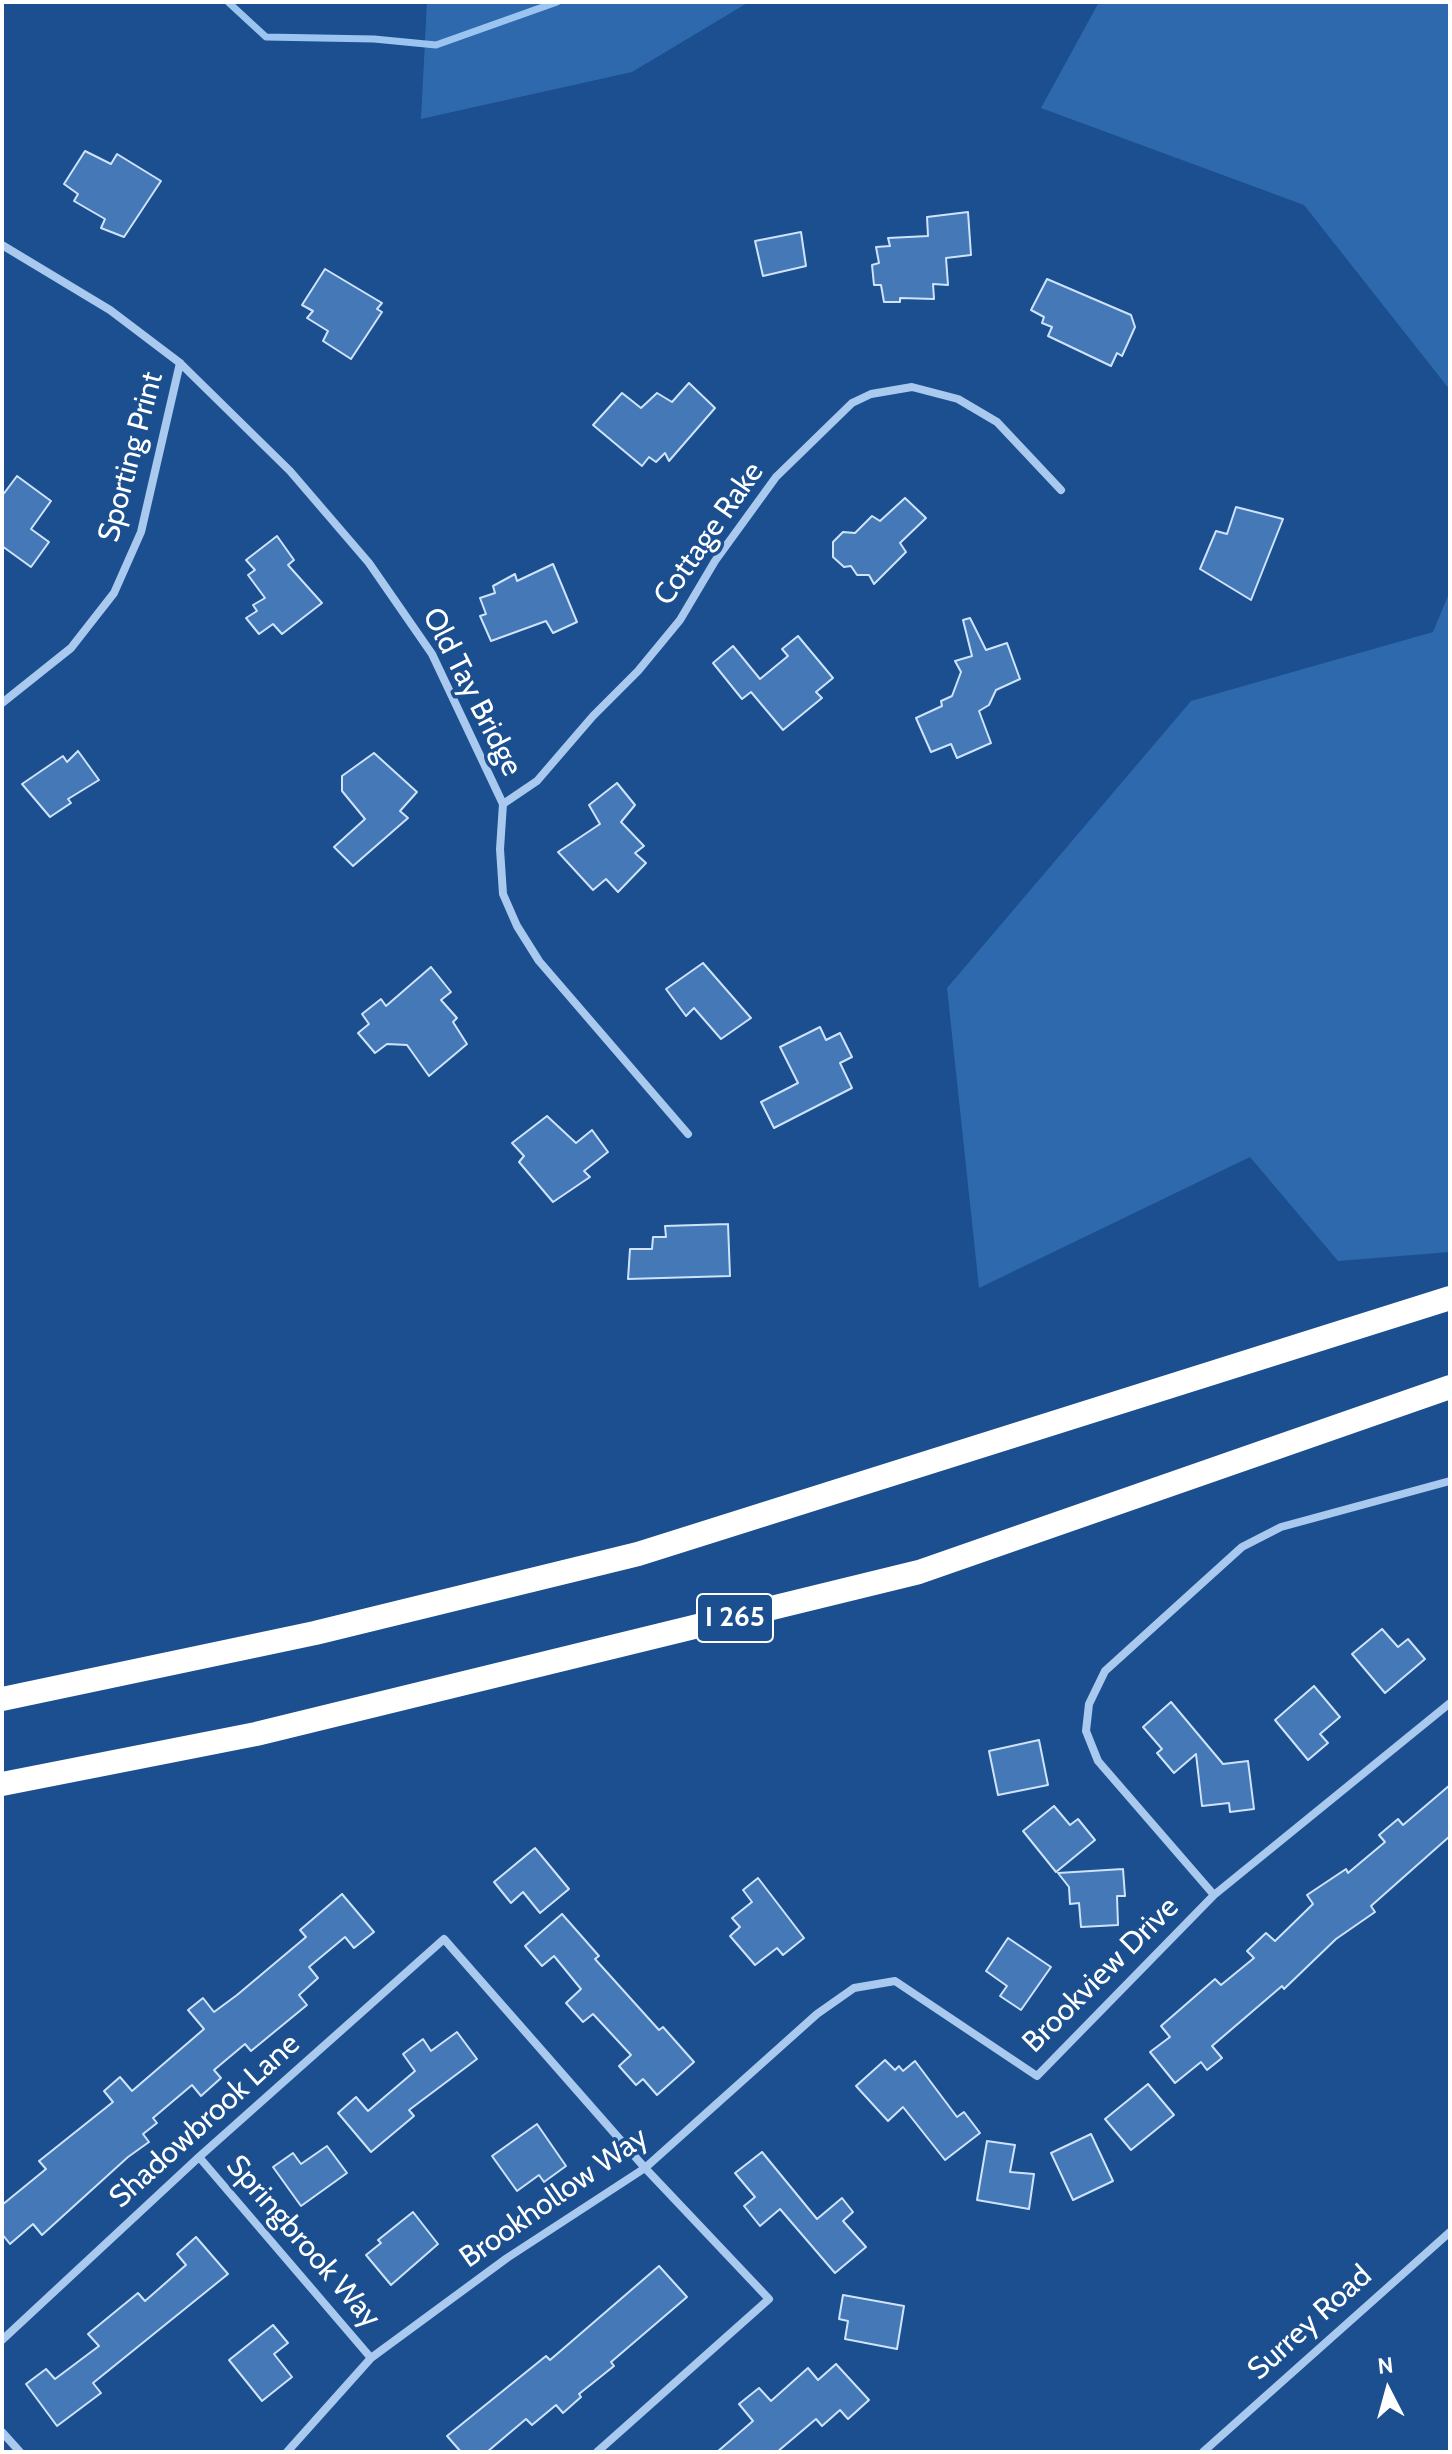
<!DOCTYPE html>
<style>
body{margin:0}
#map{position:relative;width:1452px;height:2454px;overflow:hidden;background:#1b4f8f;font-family:Cabin,sans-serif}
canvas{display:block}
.frame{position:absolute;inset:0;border:4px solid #fff;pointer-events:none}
.north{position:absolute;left:1348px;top:2350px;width:80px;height:80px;-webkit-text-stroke:6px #1b4f8f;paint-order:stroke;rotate:354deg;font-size:22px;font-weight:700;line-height:32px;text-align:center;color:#fff}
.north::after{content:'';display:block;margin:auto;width:28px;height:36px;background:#fff;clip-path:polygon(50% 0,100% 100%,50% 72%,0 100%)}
</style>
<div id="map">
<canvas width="1452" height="2454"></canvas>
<div class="frame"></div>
<div class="north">N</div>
</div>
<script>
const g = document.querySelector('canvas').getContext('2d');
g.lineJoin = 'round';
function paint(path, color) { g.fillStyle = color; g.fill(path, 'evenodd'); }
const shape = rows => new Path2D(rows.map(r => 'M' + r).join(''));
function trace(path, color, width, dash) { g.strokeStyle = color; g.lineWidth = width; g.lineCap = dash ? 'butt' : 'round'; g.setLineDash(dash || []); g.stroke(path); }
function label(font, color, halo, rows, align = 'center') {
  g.font = font + ' Cabin,sans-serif'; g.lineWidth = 7; g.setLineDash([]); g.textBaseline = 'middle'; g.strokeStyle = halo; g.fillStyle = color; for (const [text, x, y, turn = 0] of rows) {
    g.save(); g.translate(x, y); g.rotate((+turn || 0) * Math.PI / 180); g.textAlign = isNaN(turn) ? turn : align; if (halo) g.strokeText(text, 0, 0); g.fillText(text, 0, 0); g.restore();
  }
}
paint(shape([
 [427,2,749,2,632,72,421,119],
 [1099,2,1450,2,1450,390,1304,205,1041,108],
 [1450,591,1450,1252,1338,1261,1250,1157,979,1288,947,988,1191,701,1433,632]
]), '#2e69ad');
trace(shape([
 [228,2,266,37,374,39,436,45,557,2]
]), '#9cc4f0', 7);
const building = shape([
 [85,151,111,164,117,154,161,181,124,237,101,228,105,219,74,201,78,194,64,184,85,151],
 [968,212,971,255,946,258,948,285,933,284,934,299,900,298,900,302,884,302,881,285,874,285,872,265,879,263,876,247,890,246,888,238,928,236,927,217,968,212],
 [801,232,806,266,763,276,755,241,801,232],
 [325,269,382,303,377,309,382,312,351,359,323,341,328,331,307,318,313,311,302,305,325,269],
 [1047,279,1131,315,1135,327,1122,356,1117,353,1111,366,1048,336,1052,327,1042,323,1044,317,1031,310,1047,279],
 [689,383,715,408,669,461,665,453,656,462,649,457,642,466,593,425,622,393,641,408,657,393,672,402,689,383],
 [17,476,51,501,31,529,49,542,31,567,2,546,2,496,17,476],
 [905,498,926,518,900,543,906,552,874,584,869,575,857,575,851,566,844,567,833,557,833,542,843,532,855,533,872,516,880,521,905,498],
 [1236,507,1283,519,1251,600,1200,569,1216,531,1227,534,1236,507],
 [277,536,294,560,288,565,322,603,282,634,273,624,259,634,246,618,257,611,253,605,265,598,248,575,255,570,246,560,277,536],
 [553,564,577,622,553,633,546,621,491,641,480,616,486,614,480,598,495,593,493,586,515,574,517,581,553,564],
 [970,618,986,650,1007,643,1020,679,996,690,989,705,979,711,991,743,957,758,951,744,931,752,916,718,942,706,941,701,952,696,961,672,955,661,972,656,963,620,970,618],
 [798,636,833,678,816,692,822,698,783,730,751,692,742,699,713,663,733,646,760,679,788,656,782,649,798,636],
 [78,751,99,780,68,799,71,803,50,817,22,784,63,756,67,762,78,751],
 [374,753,417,792,400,811,408,818,353,866,334,847,365,819,342,791,342,776,374,753],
 [617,783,635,805,621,822,644,846,635,853,646,863,618,892,606,879,593,890,558,852,600,824,589,805,617,783],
 [703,963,751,1018,721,1039,694,1008,686,1016,666,989,703,963],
 [431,967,451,992,441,1000,457,1018,453,1022,467,1044,429,1076,407,1045,387,1044,375,1053,358,1033,369,1024,362,1014,381,999,386,1006,431,967],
 [820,1027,826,1040,840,1033,852,1057,840,1063,852,1088,774,1128,761,1102,798,1083,780,1047,820,1027],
 [547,1116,576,1143,592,1130,608,1152,584,1171,590,1177,553,1202,519,1162,524,1156,512,1143,547,1116],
 [728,1224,730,1276,628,1279,630,1249,652,1249,653,1237,666,1237,665,1226,728,1224],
 [1382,1629,1398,1647,1408,1639,1425,1659,1385,1693,1352,1654,1382,1629],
 [1314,1686,1340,1717,1320,1734,1328,1743,1308,1760,1275,1720,1314,1686],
 [1171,1702,1223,1764,1248,1761,1254,1809,1230,1812,1229,1803,1202,1806,1196,1754,1174,1773,1157,1753,1162,1749,1143,1727,1171,1702],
 [1039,1740,1048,1785,998,1795,989,1751,1039,1740],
 [1450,1785,1450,1836,1371,1906,1375,1912,1336,1939,1284,1989,1282,1986,1212,2046,1222,2058,1207,2070,1201,2062,1175,2083,1150,2052,1170,2037,1161,2026,1215,1979,1221,1985,1254,1958,1247,1951,1266,1933,1275,1941,1313,1904,1307,1895,1346,1869,1348,1873,1385,1842,1379,1835,1398,1819,1403,1825,1450,1785],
 [1054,1806,1070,1825,1078,1819,1095,1840,1056,1872,1023,1831,1054,1806],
 [535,1848,569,1889,540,1913,523,1892,511,1903,494,1882,535,1848],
 [1123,1869,1125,1896,1117,1896,1118,1925,1081,1927,1079,1903,1070,1904,1069,1887,1058,1873,1123,1869],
 [758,1878,804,1938,783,1955,777,1948,755,1965,730,1936,740,1927,732,1918,752,1902,743,1890,758,1878],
 [342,1894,374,1932,354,1948,345,1937,309,1967,318,1978,299,1995,307,2005,251,2051,245,2044,214,2070,221,2078,201,2096,192,2085,153,2118,157,2123,143,2134,149,2142,128,2157,42,2235,33,2224,10,2244,2,2234,2,2205,46,2169,39,2161,113,2102,104,2091,120,2077,132,2091,204,2029,188,2010,203,1998,214,2012,237,1995,306,1937,300,1930,342,1894],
 [562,1914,599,1956,595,1959,659,2030,663,2027,694,2062,657,2095,643,2079,636,2085,619,2066,631,2055,593,2014,583,2022,566,2003,581,1989,554,1956,542,1966,525,1946,562,1914],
 [1008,1938,1051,1967,1021,2010,1000,1996,1007,1986,986,1971,1008,1938],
 [457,2032,477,2059,409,2110,414,2116,371,2152,338,2113,356,2097,368,2111,415,2071,403,2054,423,2039,431,2051,457,2032],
 [885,2060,895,2070,899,2066,903,2071,915,2061,957,2117,964,2112,980,2133,945,2160,903,2107,888,2121,856,2086,885,2060],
 [1148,2084,1174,2115,1131,2150,1105,2119,1148,2084],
 [537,2124,566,2166,544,2182,539,2175,517,2191,492,2156,537,2124],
 [1091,2134,1113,2181,1073,2200,1051,2153,1091,2134],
 [987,2141,1015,2145,1010,2172,1034,2174,1029,2209,977,2200,987,2141],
 [327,2146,347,2173,301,2206,273,2167,293,2153,301,2164,327,2146],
 [762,2152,817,2219,842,2198,853,2212,843,2221,866,2247,835,2273,780,2209,760,2226,744,2206,755,2197,735,2173,762,2152],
 [413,2212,438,2244,391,2285,366,2255,381,2243,378,2240,413,2212],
 [196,2237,228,2274,93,2383,101,2393,57,2426,26,2384,46,2369,55,2379,99,2346,88,2334,138,2293,145,2301,186,2265,177,2254,196,2237],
 [659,2266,687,2297,611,2362,614,2366,579,2394,581,2397,563,2413,556,2405,532,2425,526,2419,487,2452,461,2452,447,2436,546,2356,550,2360,659,2266],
 [843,2295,904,2306,897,2349,845,2339,848,2321,839,2319,843,2295],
 [273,2325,288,2343,274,2354,292,2377,262,2401,229,2360,273,2325],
 [836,2364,869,2400,848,2419,840,2410,822,2426,816,2419,777,2452,717,2452,753,2421,739,2404,759,2388,771,2401,808,2368,818,2380,836,2364]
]);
paint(building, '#4478b7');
trace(building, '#cfe3fa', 2);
trace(shape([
 [2,245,110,310,180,363,290,471,369,563,432,654,503,804,500,849,503,894,517,926,539,961,688,1134],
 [2,703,71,648,114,593,141,532,180,363],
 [503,804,537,781,593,716,638,671,680,620,715,561,776,477,852,403,871,394,912,387,958,399,997,422,1061,490],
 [1214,1895,1098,1761,1086,1731,1089,1704,1105,1671,1242,1547,1281,1527,1450,1481],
 [199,2157,371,2358],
 [2,2340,199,2157,444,1939,645,2168,769,2299,597,2452],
 [2,2432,20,2452],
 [287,2452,371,2358,507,2258,645,2168,817,2014,854,1988,895,1981,1037,2076,1214,1895,1450,1703],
 [1203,2452,1450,2232]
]), '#a9c9ee', 8);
trace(shape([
 [2,1699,315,1633,638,1554,1450,1298],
 [2,1784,256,1734,919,1572,1450,1387]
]), '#fff', 24);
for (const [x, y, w] of [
 [735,1618,76]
]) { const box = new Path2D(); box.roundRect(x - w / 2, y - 24, w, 48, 6); g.fillStyle = '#1b4f8f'; g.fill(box); trace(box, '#fff', 2); }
label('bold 28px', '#fff', null, [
 ["I 265",735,1618]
]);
label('30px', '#fff', '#1b4f8f', [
 ["Sporting Print",131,457,-75],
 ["Cottage Rake",709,534,-55],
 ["Old Tay Bridge",472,692,63],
 ["Brookview Drive",1101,1975,-45],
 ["Shadowbrook Lane",205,2121,-42],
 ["Brookhollow Way",554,2198,-35],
 ["Springbrook Way",303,2242,49],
 ["Surrey Road",1310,2323,-42]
]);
</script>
